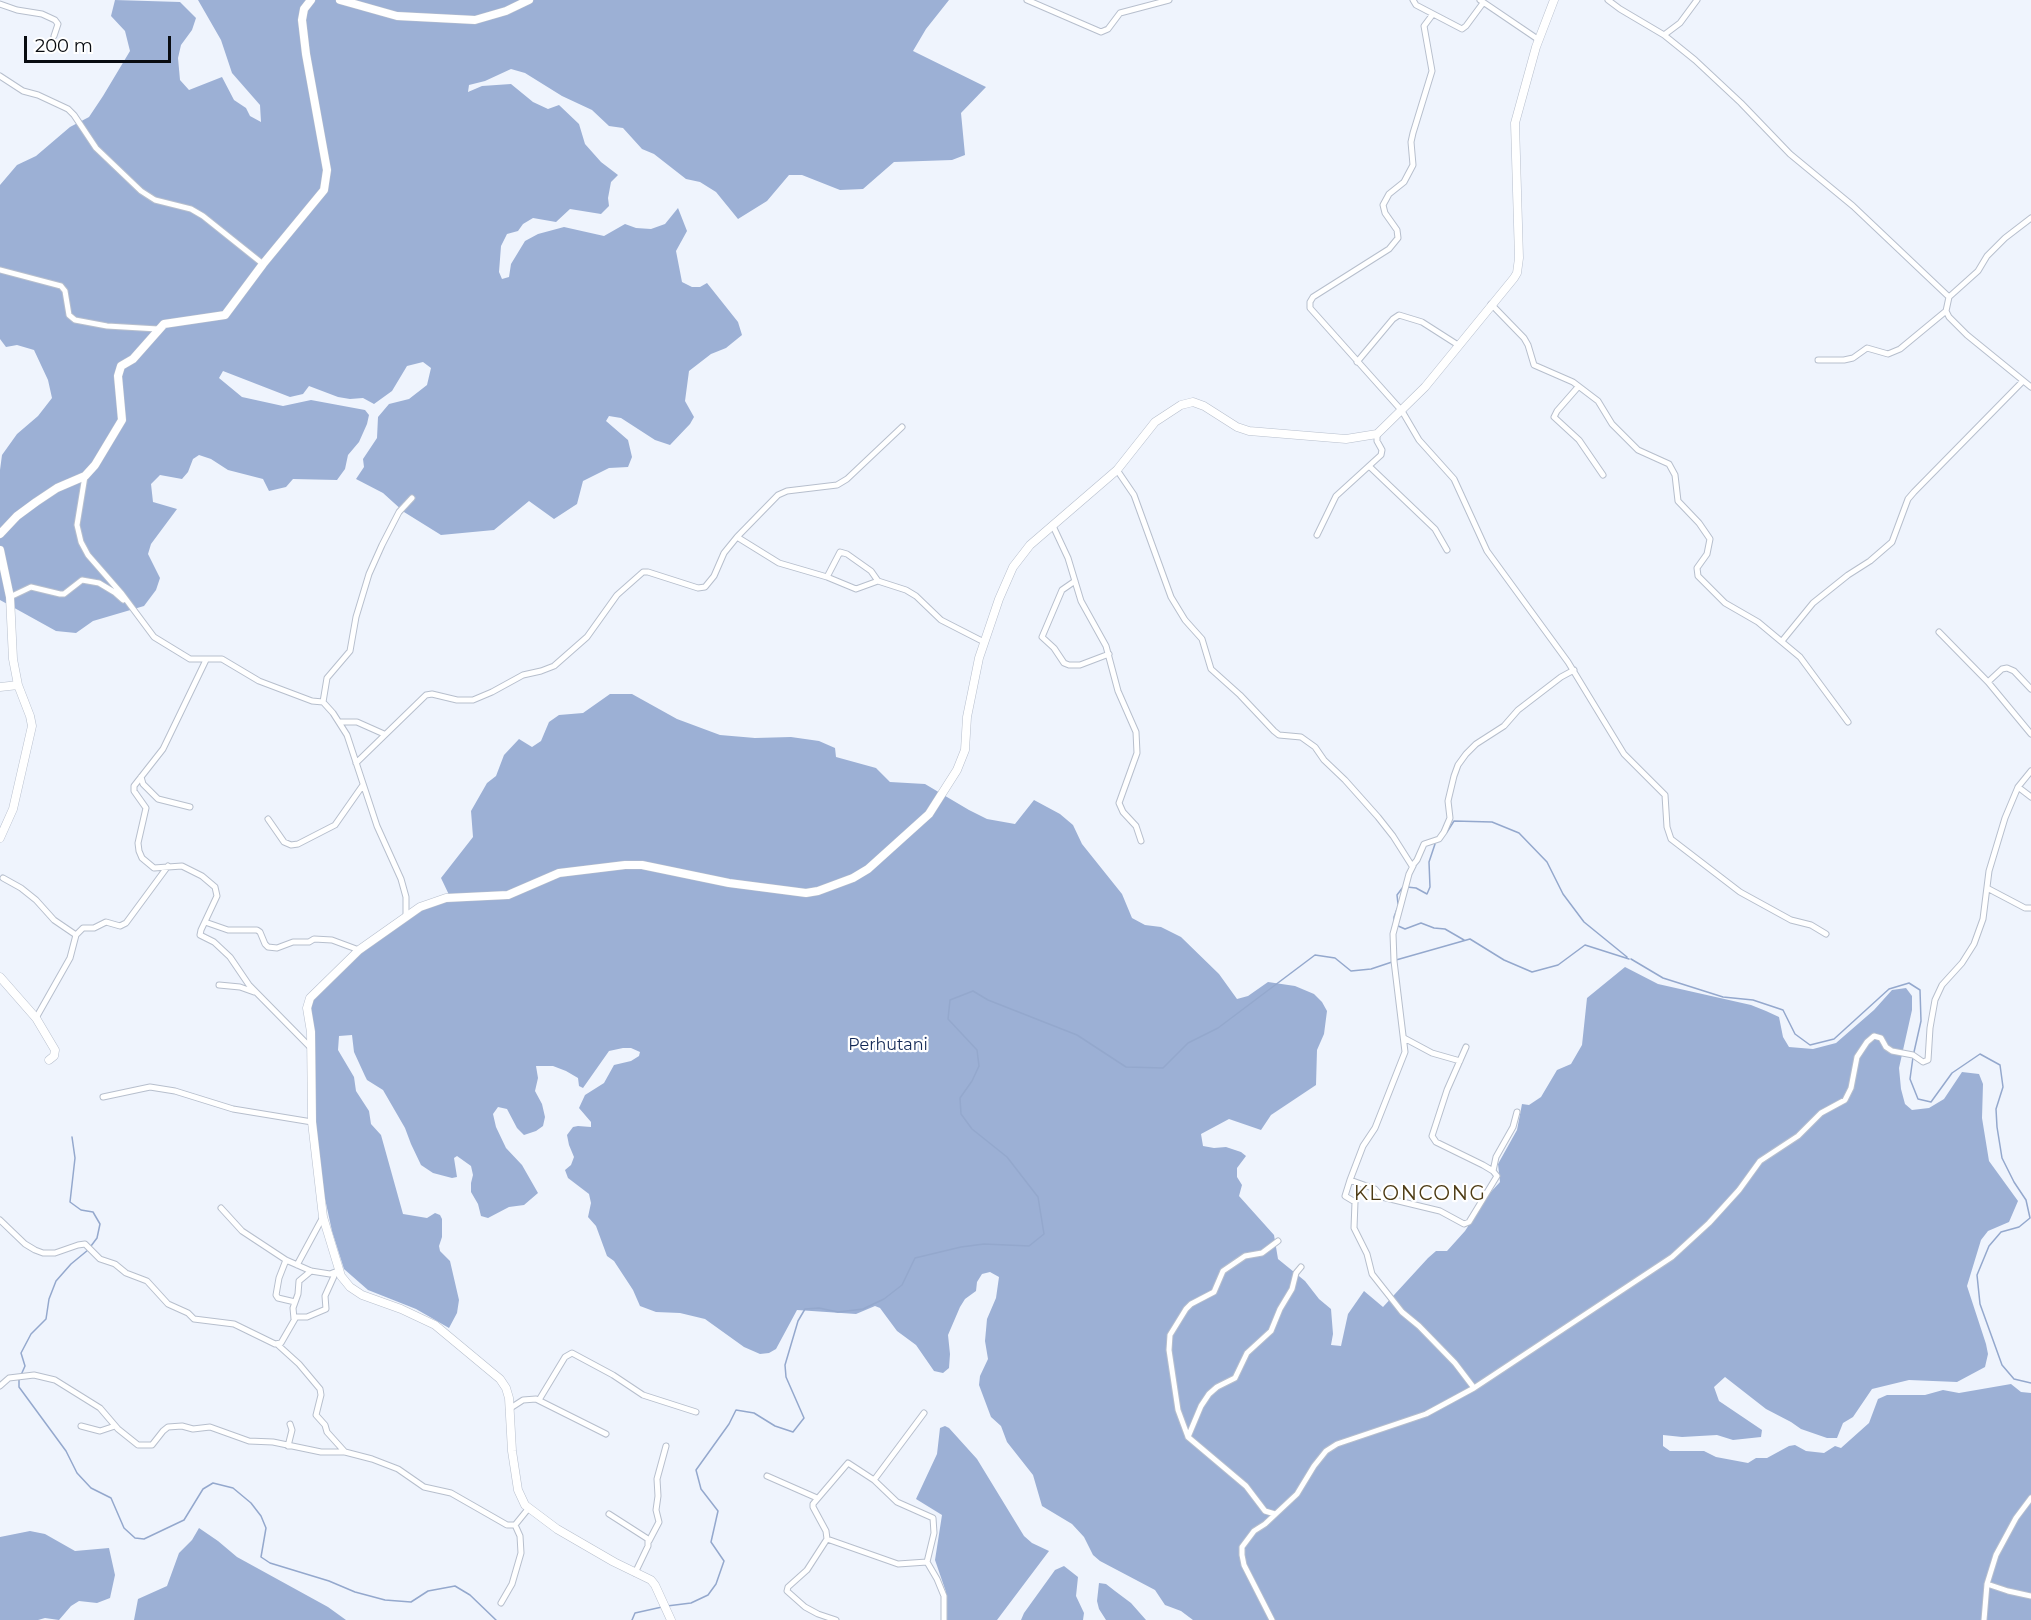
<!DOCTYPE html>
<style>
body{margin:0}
#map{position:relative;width:2031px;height:1620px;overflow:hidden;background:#eff4fd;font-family:Montserrat,sans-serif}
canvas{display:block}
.scale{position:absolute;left:24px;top:36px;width:147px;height:27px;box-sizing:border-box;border:3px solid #090c11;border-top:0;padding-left:8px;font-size:18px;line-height:21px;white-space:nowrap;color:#090c11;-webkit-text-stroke:4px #fff;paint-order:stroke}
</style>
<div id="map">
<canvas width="2031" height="1620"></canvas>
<div class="scale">200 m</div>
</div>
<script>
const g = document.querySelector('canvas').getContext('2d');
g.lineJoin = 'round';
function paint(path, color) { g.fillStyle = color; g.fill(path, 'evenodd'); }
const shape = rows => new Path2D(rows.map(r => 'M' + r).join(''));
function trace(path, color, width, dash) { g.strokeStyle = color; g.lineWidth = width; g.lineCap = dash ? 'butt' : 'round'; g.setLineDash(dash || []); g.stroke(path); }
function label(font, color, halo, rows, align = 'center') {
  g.font = font + ' Montserrat,sans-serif'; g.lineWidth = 4.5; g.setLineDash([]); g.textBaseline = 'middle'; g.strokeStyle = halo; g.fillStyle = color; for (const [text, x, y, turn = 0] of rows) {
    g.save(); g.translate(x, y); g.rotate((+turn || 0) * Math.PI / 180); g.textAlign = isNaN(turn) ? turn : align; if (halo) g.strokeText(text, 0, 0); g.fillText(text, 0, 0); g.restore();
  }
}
paint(shape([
 [115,0,180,2,196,18,192,30,181,45,178,58,180,80,189,90,222,77,234,100,246,108,250,116,261,122,260,105,232,73,221,40,198,0,949,0,926,29,913,51,986,87,961,113,965,155,952,160,894,162,863,189,840,190,802,175,789,175,767,201,738,219,716,192,700,182,686,179,654,154,642,149,623,128,609,126,592,110,562,96,525,73,511,69,485,81,469,85,468,92,482,86,511,84,533,102,548,109,559,105,579,124,585,144,601,162,618,175,611,182,608,198,609,206,601,214,570,209,556,222,533,218,523,224,518,231,507,234,501,246,499,272,502,279,509,277,511,264,525,241,538,234,564,227,604,236,625,224,636,228,651,229,665,224,678,208,687,231,676,251,682,282,692,287,700,287,707,283,738,322,742,335,726,348,711,354,689,371,685,401,694,417,690,424,670,445,655,440,621,418,609,416,606,421,628,440,632,457,628,467,609,468,583,481,577,504,554,519,529,501,494,530,441,535,404,512,383,493,356,479,364,467,363,459,377,438,378,417,389,404,409,399,427,385,431,368,423,362,407,366,392,391,374,404,363,398,350,399,338,397,309,386,303,394,290,397,223,371,219,378,242,397,283,406,311,400,365,410,369,415,367,424,359,442,348,455,345,469,337,480,293,479,286,487,269,491,263,479,228,470,211,459,199,455,193,459,188,472,182,479,160,475,151,484,153,502,177,509,151,544,148,554,160,578,156,590,144,606,93,621,76,633,56,631,0,600,0,470,2,455,17,434,38,416,52,398,48,380,34,350,17,345,6,347,0,339,0,185,17,165,36,156,70,127,89,117,103,96,130,51,125,31,111,16],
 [610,694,632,694,677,719,720,735,755,738,791,737,819,741,835,748,836,757,876,768,890,782,925,784,969,810,987,819,1015,824,1034,800,1060,814,1073,825,1082,844,1122,894,1132,918,1145,925,1161,927,1181,937,1219,974,1237,999,1248,996,1268,982,1295,986,1314,994,1322,1002,1327,1011,1324,1034,1317,1050,1316,1085,1271,1115,1261,1130,1229,1119,1201,1134,1203,1146,1214,1148,1226,1147,1241,1152,1246,1156,1237,1168,1237,1177,1242,1185,1239,1196,1274,1235,1278,1259,1305,1281,1319,1299,1331,1309,1333,1334,1331,1345,1341,1346,1348,1314,1364,1291,1383,1307,1428,1258,1436,1251,1447,1251,1465,1231,1489,1194,1500,1182,1498,1164,1517,1130,1522,1104,1529,1105,1541,1097,1557,1070,1571,1064,1582,1045,1587,998,1625,967,1658,984,1751,1005,1766,1011,1779,1017,1783,1037,1789,1047,1813,1049,1836,1043,1874,1010,1892,990,1906,988,1912,996,1912,1010,1899,1068,1901,1089,1905,1104,1912,1110,1929,1108,1944,1099,1962,1072,1979,1074,1983,1084,1982,1118,1989,1161,2018,1201,2009,1222,1988,1231,1981,1240,1967,1286,1986,1344,1988,1354,1985,1367,1957,1382,1909,1380,1872,1389,1853,1417,1843,1423,1837,1438,1827,1438,1801,1429,1791,1422,1766,1409,1725,1377,1714,1387,1719,1401,1762,1430,1761,1437,1733,1440,1717,1435,1682,1437,1663,1435,1663,1446,1670,1451,1704,1451,1716,1457,1748,1463,1756,1458,1767,1458,1789,1446,1795,1445,1806,1451,1824,1453,1835,1446,1841,1448,1869,1423,1878,1399,1887,1395,1925,1395,1943,1390,1959,1393,2011,1384,2021,1392,2031,1393,2031,1620,1193,1620,1181,1611,1165,1605,1155,1590,1100,1561,1093,1555,1084,1537,1072,1524,1042,1506,1033,1475,1007,1442,1001,1426,991,1417,979,1385,980,1376,988,1359,985,1341,987,1319,996,1298,999,1277,990,1272,982,1274,977,1282,976,1291,965,1299,960,1307,948,1335,950,1354,949,1368,943,1373,934,1371,916,1345,897,1331,880,1308,875,1306,856,1314,797,1310,776,1349,769,1353,760,1354,744,1347,705,1319,680,1313,656,1312,640,1306,633,1290,614,1261,607,1256,596,1226,588,1217,591,1203,589,1194,568,1178,565,1170,571,1165,574,1157,569,1145,567,1135,573,1127,578,1126,591,1127,591,1122,579,1108,585,1095,604,1083,614,1065,631,1061,639,1056,640,1052,631,1048,623,1048,609,1051,583,1088,579,1086,578,1078,566,1071,553,1066,536,1066,538,1078,535,1091,542,1104,545,1117,543,1126,536,1131,524,1135,517,1128,507,1109,498,1107,493,1114,496,1127,506,1148,522,1165,538,1193,524,1205,509,1207,488,1218,481,1216,478,1204,471,1192,471,1183,473,1175,471,1166,457,1156,454,1158,457,1177,452,1178,433,1173,421,1165,411,1144,405,1128,383,1090,367,1080,365,1076,354,1052,352,1035,339,1036,338,1050,354,1077,356,1091,369,1111,371,1124,381,1135,403,1214,427,1218,435,1213,440,1215,442,1219,442,1237,439,1246,440,1251,450,1261,459,1300,457,1313,449,1328,416,1309,368,1290,344,1269,332,1231,322,1185,315,1126,311,1001,346,965,387,933,427,905,451,899,441,878,473,837,471,811,487,783,496,776,504,755,519,739,532,747,541,741,549,722,559,715,583,713],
 [945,1426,949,1428,977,1459,1024,1536,1032,1543,1049,1551,997,1620,947,1620,946,1592,935,1560,942,1515,916,1499,937,1454,940,1428],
 [199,1528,218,1541,237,1557,328,1607,346,1620,134,1620,138,1599,167,1586,179,1553,192,1540],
 [30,1531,45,1534,75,1551,109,1548,115,1575,110,1598,97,1603,79,1601,71,1606,59,1620,45,1618,38,1620,0,1620,0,1537],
 [1064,1566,1078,1577,1076,1596,1084,1613,1083,1620,1021,1620,1024,1613,1055,1570],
 [1099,1583,1106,1584,1115,1591,1131,1603,1146,1620,1106,1620,1099,1609,1097,1601]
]), '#9cb0d5');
trace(shape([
 [1447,832,1454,821,1492,822,1519,833,1547,862,1563,894,1584,922,1627,957],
 [1407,887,1416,888,1427,894,1430,887,1429,862,1435,844],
 [1398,904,1397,895,1403,887],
 [1394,921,1394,917,1397,909],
 [1396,925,1405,929,1421,923,1434,928,1445,929,1464,940],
 [1631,959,1663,978,1723,997,1753,1000,1783,1010,1795,1034,1810,1045,1834,1039,1889,989,1909,983,1920,990,1921,1021,1914,1052],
 [1396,960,1470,939,1504,960,1532,972,1558,965,1585,945,1629,959],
 [1913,1057,1910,1079,1918,1099,1931,1102,1952,1073,1980,1054,2000,1065,2003,1087,1996,1109,1997,1127,2002,1158,2014,1182,2026,1200,2030,1218,2019,1227,2001,1232,1989,1246,1977,1275,1980,1304,2002,1365,2014,1379,2031,1383],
 [72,1137,75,1158,70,1202,81,1210,93,1212,100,1224,97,1238,91,1246],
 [21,1375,25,1366,21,1353,31,1334,46,1319,49,1299,56,1281,71,1264,88,1250],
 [19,1379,19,1387,66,1451,77,1473,91,1488,111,1498,124,1528,135,1538,144,1539,184,1520,203,1489,213,1483,233,1488,251,1503,261,1516,266,1528,261,1557,270,1563,329,1581,355,1592,385,1600,411,1602,428,1591,455,1586,470,1595,496,1620],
 [667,1606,691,1603,708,1595,716,1584,724,1561,711,1542,718,1511,701,1489,696,1470,729,1424,736,1410,754,1413,775,1426,793,1432,804,1418,786,1377,785,1365,798,1321,805,1309,819,1308,838,1312,863,1309,884,1299,902,1285,915,1258,961,1247,984,1244,1029,1246,1044,1234,1038,1197,1007,1157,972,1129,961,1114,960,1098,972,1081,979,1066,977,1050,948,1019,950,1000,973,991,988,1000,1077,1035,1126,1067,1163,1068,1188,1043,1218,1028,1315,955,1335,958,1351,971,1371,969,1392,962],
 [632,1620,635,1613,662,1607]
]), '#94a8cd', 1.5);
const street = shape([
 [1027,0,1101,32,1108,29,1120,13,1169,0],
 [1413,0,1416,5,1462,29,1466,26,1483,3],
 [1480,0,1539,40],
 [1608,0,1620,9,1664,35,1695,60,1741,103,1790,154,1853,206,1949,297],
 [0,4,17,10,42,14,55,20,58,24,54,36],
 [1433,14,1424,26,1432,71,1413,133,1411,142,1413,165,1404,182,1389,194,1383,205,1385,213,1397,230,1398,238,1389,249,1313,297,1310,302,1310,308,1402,411,1419,440,1454,479,1487,551,1568,662,1624,754,1665,795,1667,827,1671,839,1740,892,1791,920,1811,925,1826,934],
 [1664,35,1680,23,1697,0],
 [0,76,23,91,38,95,68,109,74,115,96,148,141,191,155,200,191,209,203,216,263,264],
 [2031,218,2005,238,1987,256,1978,271,1949,297,1946,311,1949,317,1967,335,2031,387],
 [0,270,61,286,65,291,69,315,75,320,107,326,158,329],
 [1491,304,1524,338,1528,345,1534,365,1573,382,1598,401,1612,424,1638,450,1669,464,1675,475,1678,501,1699,523,1710,539,1707,554,1697,568,1698,576,1725,603,1758,622,1800,657,1848,722],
 [1818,360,1844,360,1853,358,1867,348,1888,354,1900,349,1946,311],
 [1357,362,1393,319,1399,315,1422,322,1458,345],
 [1578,387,1557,411,1554,417,1579,440,1603,475],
 [1369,466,1435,529,1447,550],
 [1117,470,1134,495,1171,597,1185,620,1202,639,1211,669,1240,695,1274,731,1279,735,1301,737,1315,747,1324,760,1345,780,1378,817,1393,836,1412,866,1417,860,1424,844,1439,839,1444,832,1450,818,1448,801,1454,776,1458,765,1466,754,1476,744,1504,726,1518,710,1561,677,1574,670],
 [85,476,77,525,81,542,88,555,122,594,154,637,190,659,222,659,259,681,312,701,323,702,333,713,347,735,377,826,401,879,406,897,406,915],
 [1053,526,1068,558,1081,601,1106,646,1118,691,1136,732,1137,753,1119,803,1123,812,1136,826,1141,841],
 [1317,535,1336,496,1381,455,1382,450,1377,441,1377,434],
 [737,537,778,495,787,491,837,485,847,479,902,427],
 [827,577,840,552,847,554,871,571,878,581],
 [1075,581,1062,590,1042,637,1054,648,1064,663,1069,665,1080,665,1109,654],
 [10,597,31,587,60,594,64,594,82,580,99,583,114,592,123,600],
 [1939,632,1988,682,2031,734],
 [1782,641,1813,603,1848,575,1870,561,1892,542,1908,499,1914,492,2023,381],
 [206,660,163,749,134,786,134,791,146,808,138,843,139,851,142,858,154,868,182,866,202,876,215,887,217,896,201,930,200,935,214,942,230,957,249,985,311,1048],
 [1988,682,2002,669,2007,668,2014,671,2031,689],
 [323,702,327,678,350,651,356,617,369,574,382,545,399,512,412,498],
 [339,722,357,722,384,734],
 [356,763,426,695,432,694,457,700,473,700,492,692,523,675,541,671,554,666,587,637,617,595,643,572,648,572,698,588,705,587,714,576,724,553,737,537,779,563,827,577,856,589,878,581,906,590,916,596,941,620,984,642],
 [141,777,143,784,158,799,190,807],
 [2018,787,2031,797],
 [268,819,284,842,291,845,298,844,335,825,363,785],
 [3,878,21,888,36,900,54,920,76,935],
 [1987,888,2025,908,2031,908],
 [205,922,228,930,257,930,260,932,265,944,268,947,277,948,293,942,309,942,314,939,332,940,359,950],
 [219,985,240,987,254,992],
 [36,1018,70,958,76,935,83,928,94,928,106,922,120,926,126,923,168,866],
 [1404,1038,1432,1053,1460,1061],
 [1466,1047,1447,1090,1432,1136,1436,1142,1483,1165,1493,1171,1497,1176,1469,1222,1464,1224,1440,1211,1382,1197,1375,1189,1350,1180,1345,1196,1355,1202,1354,1228,1367,1254,1372,1274,1402,1312,1419,1326,1455,1363,1474,1388],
 [103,1097,150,1087,175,1091,233,1109,312,1122],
 [1493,1171,1496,1157,1513,1127,1517,1112],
 [1350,1180,1363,1146,1375,1128,1405,1052,1394,961,1393,934,1409,874,1413,866],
 [221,1208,242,1231,286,1260,311,1271,330,1274,335,1272],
 [0,1220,25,1244,35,1250,43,1253,55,1253,78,1245,85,1244,100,1259,115,1264,126,1273,147,1281,168,1304,188,1313,194,1319,234,1324,275,1344,281,1343,296,1317,307,1317,326,1309,325,1296,335,1274],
 [286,1260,279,1278,276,1295,278,1298,295,1302],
 [297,1265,323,1217],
 [294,1319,293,1308,298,1294,299,1281,311,1271],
 [278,1345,299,1364,320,1389,321,1395,316,1415,325,1425,327,1432,345,1452],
 [0,1386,9,1378,34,1375,55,1380,100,1408,118,1429,138,1445,152,1445,163,1431,168,1427,182,1426,193,1429,210,1427,249,1441,273,1442,321,1452,345,1452,372,1459,398,1469,424,1487,451,1493,507,1525,515,1525,528,1509],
 [539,1400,565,1357,572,1353,613,1375,643,1395,696,1412],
 [509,1409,523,1400,536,1399,606,1434],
 [81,1426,100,1431,115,1426],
 [1188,1437,1201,1406,1209,1394,1217,1387,1235,1378,1247,1353,1271,1331,1280,1309,1292,1289,1296,1273,1301,1267],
 [288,1446,292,1430,290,1424],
 [767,1476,817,1498],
 [874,1480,924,1413],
 [609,1514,648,1539,648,1546,635,1573],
 [1275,1514,1265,1511,1246,1486,1188,1437,1178,1410,1169,1350,1170,1335,1186,1309,1191,1304,1214,1292,1223,1271,1245,1256,1262,1253,1278,1241],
 [827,1539,826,1531,813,1507,813,1504,848,1463,874,1480,897,1502,933,1518,934,1533,927,1562,937,1579,944,1596,944,1620],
 [649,1541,659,1522,656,1510,658,1496,657,1479,666,1446],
 [1987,1584,2008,1591,2031,1596],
 [501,1603,512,1584,521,1553,520,1536,515,1525],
 [836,1620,818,1614,805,1607,787,1591,788,1587,807,1570,827,1539,898,1564,927,1562],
 [1272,1620,1244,1565,1242,1555,1242,1547,1254,1531,1265,1524,1297,1494,1314,1466,1326,1451,1337,1444,1426,1414,1474,1388,1672,1257,1709,1223,1739,1190,1760,1161,1798,1136,1821,1113,1845,1100,1851,1088,1857,1057,1867,1042,1874,1036,1881,1038,1886,1047,1892,1051,1913,1055,1923,1062,1928,1060,1930,1028,1935,1000,1942,985,1962,963,1974,944,1983,919,1989,871,2005,818,2018,787,2031,771],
 [1984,1620,1987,1584,1996,1555,2016,1518,2031,1498]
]);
const secondary = shape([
 [340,0,397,16,475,20,506,11,529,0],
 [0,534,17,516,36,502,57,488,85,476,95,465,122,420,118,376,121,366,133,359,164,324,225,315,263,264,324,190,327,170,306,54,302,20,304,9,311,0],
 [0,550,10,597,13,659,18,685],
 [0,687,18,685,30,716,32,726,13,809,0,838],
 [0,977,36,1018,55,1050,54,1056,49,1060],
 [671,1620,655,1585,651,1580,614,1562,557,1529,525,1505,518,1490,512,1451,509,1398,506,1388,500,1379,435,1325,401,1309,362,1295,350,1287,341,1276,323,1217,312,1122,311,1032,307,1008,310,998,359,950,420,907,446,898,508,895,559,873,625,865,642,865,729,883,806,893,818,891,853,878,868,869,929,814,957,770,965,750,967,717,979,658,999,599,1013,567,1030,545,1117,470,1155,422,1181,405,1193,402,1204,406,1237,427,1249,431,1346,439,1377,434,1425,387,1514,278,1517,273,1519,258,1515,123,1536,47,1554,0]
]);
trace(street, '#b7bfcd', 7);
trace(secondary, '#b7bfcd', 9);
trace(street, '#fff', 5);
trace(secondary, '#fff', 8);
label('16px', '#122856', '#fff', [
 ["Perhutani",888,1045]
]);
g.letterSpacing = '1.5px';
label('20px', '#4d3b14', '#fff', [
 ["KLONCONG",1420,1194]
]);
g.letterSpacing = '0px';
</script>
